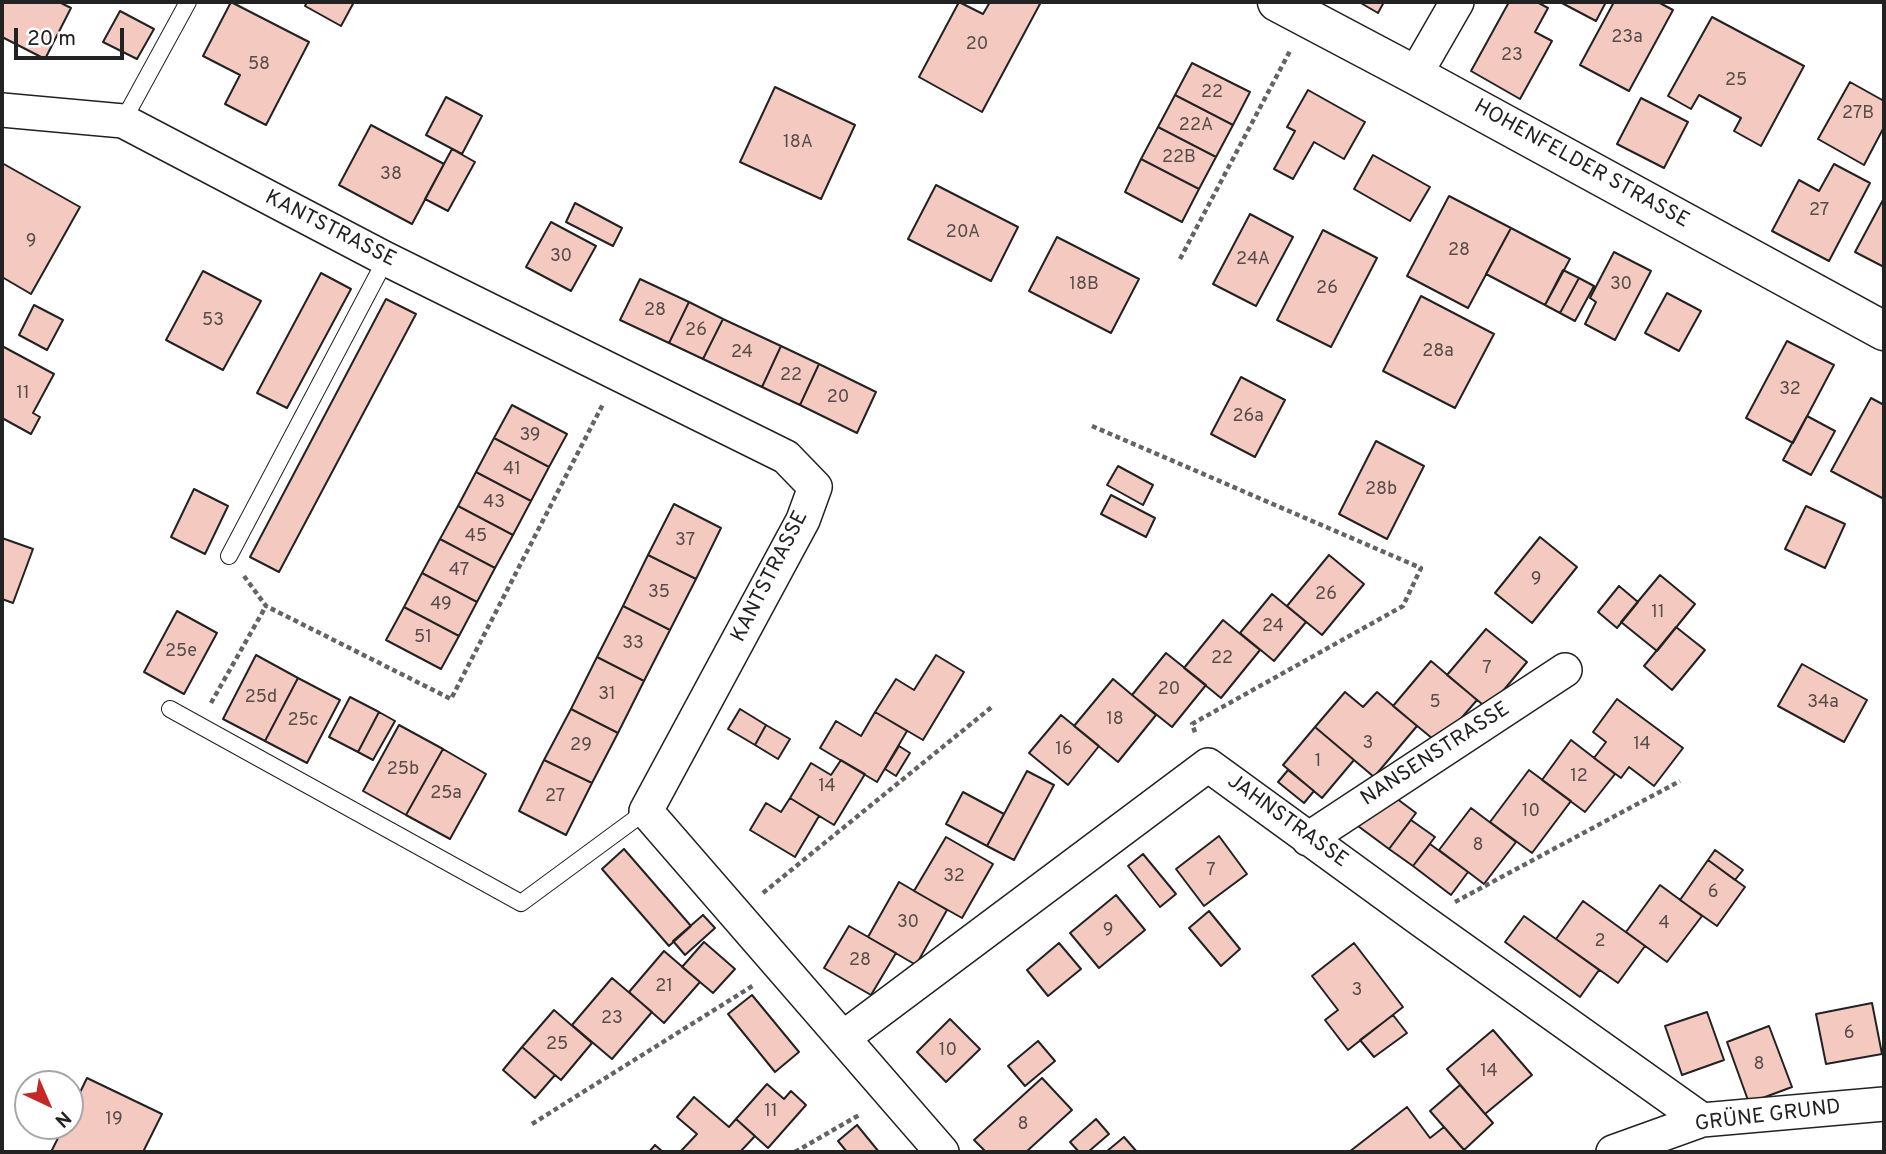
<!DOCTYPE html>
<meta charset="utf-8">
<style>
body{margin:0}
#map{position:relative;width:1886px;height:1154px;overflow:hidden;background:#fff;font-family:Overpass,sans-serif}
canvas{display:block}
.frame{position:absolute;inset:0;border:4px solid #222;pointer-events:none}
.north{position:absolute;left:14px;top:1070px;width:70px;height:70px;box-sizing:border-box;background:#fff;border:2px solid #a7a7a7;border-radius:50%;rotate:136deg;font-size:19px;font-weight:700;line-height:28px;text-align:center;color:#222}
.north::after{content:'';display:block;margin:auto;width:24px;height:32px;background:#c62828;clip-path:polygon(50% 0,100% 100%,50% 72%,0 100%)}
.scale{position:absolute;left:14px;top:28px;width:110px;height:32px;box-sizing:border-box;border:4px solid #222;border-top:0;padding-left:9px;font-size:21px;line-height:24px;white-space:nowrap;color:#222;-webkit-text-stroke:5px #fff;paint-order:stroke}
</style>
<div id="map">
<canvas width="1886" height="1154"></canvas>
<div class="frame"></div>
<div class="north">N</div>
<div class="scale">20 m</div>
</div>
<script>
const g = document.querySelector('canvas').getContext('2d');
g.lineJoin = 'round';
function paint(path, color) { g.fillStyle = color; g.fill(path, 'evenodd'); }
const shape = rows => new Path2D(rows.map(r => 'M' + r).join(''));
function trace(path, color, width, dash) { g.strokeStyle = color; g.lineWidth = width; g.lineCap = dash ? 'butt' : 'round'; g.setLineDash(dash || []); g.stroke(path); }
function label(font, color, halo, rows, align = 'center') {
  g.font = font + ' Overpass,sans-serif'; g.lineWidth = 5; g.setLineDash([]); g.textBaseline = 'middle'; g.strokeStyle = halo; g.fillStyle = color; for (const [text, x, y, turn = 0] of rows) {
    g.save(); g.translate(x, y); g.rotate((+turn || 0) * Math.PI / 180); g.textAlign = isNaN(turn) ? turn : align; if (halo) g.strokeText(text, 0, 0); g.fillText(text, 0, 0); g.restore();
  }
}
const building = shape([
 [2,2,59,2,71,8,45,59,2,37,2,2],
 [231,2,309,42,266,125,225,104,240,75,203,56,231,2],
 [307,2,354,2,341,26,305,6,307,2],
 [959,2,983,14,990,2,1041,2,982,112,919,77,959,2],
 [1359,2,1384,2,1378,13,1359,2],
 [1509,2,1537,2,1548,8,1535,32,1552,41,1520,99,1471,71,1509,2],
 [1560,2,1606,2,1596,21,1560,2],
 [1614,2,1658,2,1673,10,1629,91,1580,65,1614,2],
 [120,11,154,29,137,59,103,42,120,11],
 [1712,17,1804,66,1761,146,1734,131,1741,118,1699,95,1691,109,1668,96,1712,17],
 [1192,63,1250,92,1233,125,1175,95,1192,63],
 [1850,82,1884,101,1884,127,1864,165,1818,139,1850,82],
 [775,87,855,125,821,199,740,162,775,87],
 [1308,90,1365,122,1344,159,1314,142,1293,179,1274,169,1295,131,1287,127,1308,90],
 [1175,95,1233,125,1216,157,1158,127,1175,95],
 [446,97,482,116,462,154,426,135,446,97],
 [1641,98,1688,122,1664,168,1617,144,1641,98],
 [371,125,444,164,412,224,339,185,371,125],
 [1158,127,1216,157,1199,189,1141,159,1158,127],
 [452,149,475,162,448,211,425,199,452,149],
 [1373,155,1430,187,1410,221,1354,189,1373,155],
 [1141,159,1199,189,1182,222,1125,192,1141,159],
 [2,163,80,207,31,294,2,277,2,163],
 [1834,164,1870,183,1829,261,1772,231,1799,180,1819,191,1834,164],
 [936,185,1018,227,991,281,908,239,936,185],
 [1449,196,1511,228,1468,308,1407,276,1449,196],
 [1884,198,1884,267,1855,252,1884,198],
 [575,203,622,228,613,246,566,222,575,203],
 [1250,214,1293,237,1256,306,1213,284,1250,214],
 [551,222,596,246,571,291,526,267,551,222],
 [1511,228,1570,259,1545,305,1486,274,1511,228],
 [1323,230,1377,258,1331,347,1277,320,1323,230],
 [1057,237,1139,279,1111,333,1029,291,1057,237],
 [1614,252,1651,271,1615,340,1585,324,1596,302,1590,298,1614,252],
 [1563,270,1579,278,1560,313,1545,305,1563,270],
 [203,271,261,301,223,370,166,340,203,271],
 [321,273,351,289,287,408,257,393,321,273],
 [1579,278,1594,286,1575,321,1560,313,1579,278],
 [640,279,689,302,669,343,620,320,640,279],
 [1667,293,1701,311,1679,351,1645,333,1667,293],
 [1421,296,1494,334,1455,408,1383,371,1421,296],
 [386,299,416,314,279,572,250,557,386,299],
 [689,302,723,319,703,359,669,343,689,302],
 [34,305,63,320,47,350,19,335,34,305],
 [723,319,781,346,762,387,703,359,723,319],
 [1787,341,1834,365,1793,443,1746,418,1787,341],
 [2,346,54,374,33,413,40,417,31,434,2,418,2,346],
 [781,346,819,364,800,405,762,387,781,346],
 [819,364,876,392,857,433,800,405,819,364],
 [1241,377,1285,400,1255,457,1211,434,1241,377],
 [1871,398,1884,405,1884,499,1831,471,1871,398],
 [512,405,567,434,549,467,494,438,512,405],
 [1807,416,1835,431,1811,475,1783,460,1807,416],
 [494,438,549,467,531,501,476,472,494,438],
 [1376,441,1424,466,1387,539,1339,514,1376,441],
 [1118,466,1153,485,1143,505,1107,485,1118,466],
 [476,472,531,501,513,535,458,506,476,472],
 [194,489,228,506,205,554,171,537,194,489],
 [1111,495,1155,518,1146,537,1101,514,1111,495],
 [674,504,721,528,696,579,648,555,674,504],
 [458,506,513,535,495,568,440,539,458,506],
 [1806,506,1845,524,1825,568,1785,549,1806,506],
 [1540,537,1577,567,1532,623,1495,593,1540,537],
 [2,538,33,549,13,603,2,599,2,538],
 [440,539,495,568,477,602,422,573,440,539],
 [648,555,696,579,670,630,623,606,648,555],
 [1329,555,1364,584,1322,635,1287,606,1329,555],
 [422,573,477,602,459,636,404,607,422,573],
 [1660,575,1695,604,1657,651,1621,622,1660,575],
 [1619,586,1638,602,1617,628,1598,612,1619,586],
 [1272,594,1306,622,1274,661,1240,633,1272,594],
 [623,606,670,630,644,681,597,657,623,606],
 [404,607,459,636,441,669,386,640,404,607],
 [177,611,217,633,184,694,144,672,177,611],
 [1223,620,1260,650,1221,698,1184,668,1223,620],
 [1676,627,1705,650,1672,690,1644,666,1676,627],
 [1486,629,1527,662,1488,709,1447,675,1486,629],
 [1166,653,1206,685,1172,727,1132,695,1166,653],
 [256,655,298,678,265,741,223,719,256,655],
 [936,655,964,672,923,740,875,712,896,679,914,690,936,655],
 [597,657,644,681,618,733,571,709,597,657],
 [1431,661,1477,700,1439,744,1393,706,1431,661],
 [1802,664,1867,700,1844,742,1778,706,1802,664],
 [298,678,340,700,307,763,265,741,298,678],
 [1113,679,1156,715,1118,762,1074,726,1113,679],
 [1345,692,1363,707,1377,692,1417,726,1374,777,1315,727,1345,692],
 [350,697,379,712,358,752,329,737,350,697],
 [1617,699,1683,748,1654,786,1629,767,1621,778,1594,758,1606,742,1593,732,1617,699],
 [571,709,618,733,592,783,544,760,571,709],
 [740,709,766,725,755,745,728,729,740,709],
 [379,712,395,721,373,760,358,752,379,712],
 [875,712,907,731,877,782,820,748,836,721,861,736,875,712],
 [1061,715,1099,746,1068,785,1029,753,1061,715],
 [399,725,443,749,406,815,363,791,399,725],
 [766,725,790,739,778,759,755,745,766,725],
 [1315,727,1354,760,1322,798,1283,765,1315,727],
 [1571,740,1615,774,1585,812,1542,780,1571,740],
 [899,746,910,753,896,776,885,769,899,746],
 [443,749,486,774,450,839,406,815,443,749],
 [544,760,592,783,566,835,519,811,544,760],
 [841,760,865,774,834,825,790,798,811,763,831,775,841,760],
 [1288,770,1314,791,1304,803,1278,782,1288,770],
 [1529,770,1571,801,1532,853,1490,822,1529,770],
 [1027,771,1054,785,1014,860,987,846,1027,771],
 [963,792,1004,814,987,846,946,824,963,792],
 [790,798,819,816,795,857,750,830,766,803,781,812,790,798],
 [1396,798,1416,813,1389,849,1358,826,1396,798],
 [1471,808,1516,842,1484,884,1439,850,1471,808],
 [1411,820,1435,837,1413,866,1389,849,1411,820],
 [1219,836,1247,874,1204,906,1176,869,1219,836],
 [946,837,993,864,962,918,914,891,946,837],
 [1430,844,1468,872,1451,895,1413,866,1430,844],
 [624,849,691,926,669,946,602,869,624,849],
 [1715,850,1743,870,1735,880,1708,860,1715,850],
 [1143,854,1176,894,1160,907,1128,866,1143,854],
 [1708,860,1745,887,1717,926,1680,900,1708,860],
 [899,882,947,910,916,965,868,937,899,882],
 [1660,885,1702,916,1667,962,1626,932,1660,885],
 [1116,895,1145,930,1099,968,1070,933,1116,895],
 [1583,901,1645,946,1618,983,1556,939,1583,901],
 [1209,911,1240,949,1221,966,1189,928,1209,911],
 [703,915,715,928,685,955,673,941,703,915],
 [1524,916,1599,970,1580,997,1505,942,1524,916],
 [849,926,896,953,871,995,824,968,849,926],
 [704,942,735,969,713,993,682,967,704,942],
 [1059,943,1081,969,1048,996,1027,970,1059,943],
 [1354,943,1403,1007,1348,1050,1325,1020,1338,1010,1312,976,1354,943],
 [664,951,700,982,664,1023,629,992,664,951],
 [612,978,652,1012,612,1059,572,1025,612,978],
 [752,995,799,1052,775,1072,728,1014,752,995],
 [1872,1003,1882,1054,1826,1064,1816,1014,1872,1003],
 [554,1010,592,1043,561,1080,522,1047,554,1010],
 [1707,1012,1724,1060,1682,1075,1665,1026,1707,1012],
 [1393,1015,1407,1033,1374,1057,1360,1040,1393,1015],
 [950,1019,980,1049,946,1082,917,1052,950,1019],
 [1769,1026,1792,1087,1749,1103,1727,1042,1769,1026],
 [1493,1030,1532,1075,1485,1114,1447,1069,1493,1030],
 [1038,1041,1055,1061,1025,1086,1008,1066,1038,1041],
 [522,1047,555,1075,535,1098,503,1070,522,1047],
 [87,1078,162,1114,143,1152,51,1152,64,1126,70,1126,70,1113,87,1078],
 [1042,1078,1072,1110,1026,1152,986,1152,974,1140,1042,1078],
 [767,1084,784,1099,791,1091,806,1105,768,1148,736,1119,767,1084],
 [1460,1085,1493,1123,1464,1150,1430,1111,1460,1085],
 [694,1097,729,1127,736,1119,755,1136,740,1152,681,1151,697,1134,677,1117,694,1097],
 [1407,1107,1430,1138,1444,1127,1466,1152,1349,1152,1407,1107],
 [1096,1119,1109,1134,1088,1152,1079,1152,1070,1142,1096,1119],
 [857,1125,879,1152,847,1152,838,1141,857,1125],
 [1124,1137,1137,1152,1106,1152,1124,1137],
 [655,1145,663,1152,649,1152,655,1145]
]);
paint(building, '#f3c9c0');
trace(building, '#222', 2);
const lane = shape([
 [123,121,188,2],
 [229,556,386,259],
 [170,709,521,903,646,811]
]);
const street = shape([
 [1415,75,1457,2],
 [2,110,123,121,386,259,786,457,815,487,803,520,646,811,942,1152],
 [1308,839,1565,670],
 [843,1038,1208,765,1421,920,1702,1120],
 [1613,1152,1702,1120,1884,1104]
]);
const secondary = shape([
 [1277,2,1415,75,1884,331]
]);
trace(lane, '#222', 18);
trace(street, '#222', 36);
trace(secondary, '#222', 41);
trace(shape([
 [1180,259,1291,49],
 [1092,426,1421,568,1403,606,1192,724,1196,735],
 [244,576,266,606,451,699,603,404],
 [211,703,266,606],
 [763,893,993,706],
 [1455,902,1680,781],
 [532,1124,754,985],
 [795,1152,861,1114]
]), '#646464', 4.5, [5, 3.5]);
trace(lane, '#fff', 16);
trace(street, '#fff', 33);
trace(secondary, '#fff', 38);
label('18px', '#564c4a', null, [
 ["23a",1627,38],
 ["20",977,45],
 ["23",1512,56],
 ["58",259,65],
 ["25",1736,81],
 ["22",1212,93],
 ["27B",1858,114],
 ["22A",1196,126],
 ["18A",798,143],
 ["22B",1179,158],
 ["38",391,175],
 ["27",1819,211],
 ["20A",963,233],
 ["9",31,242],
 ["28",1459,251],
 ["30",561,257],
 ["24A",1253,260],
 ["18B",1084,285],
 ["30",1621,285],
 ["26",1327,289],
 ["28",655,311],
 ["53",213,321],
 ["26",696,331],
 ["28a",1438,352],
 ["24",742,353],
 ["22",791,376],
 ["32",1790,390],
 ["11",23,394],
 ["20",838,398],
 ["26a",1248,417],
 ["39",530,436],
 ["41",512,470],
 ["28b",1381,490],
 ["43",494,503],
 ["45",476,537],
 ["37",685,541],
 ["47",459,571],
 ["9",1536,580],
 ["35",659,593],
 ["26",1326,595],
 ["49",441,605],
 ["11",1658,613],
 ["24",1273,627],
 ["51",423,638],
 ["33",633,644],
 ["25e",181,652],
 ["22",1222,659],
 ["7",1487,669],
 ["20",1169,690],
 ["31",607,695],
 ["25d",261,698],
 ["5",1435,703],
 ["34a",1823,703],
 ["18",1115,720],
 ["25c",303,721],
 ["3",1368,744],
 ["14",1642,745],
 ["29",581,746],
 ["16",1064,750],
 ["1",1318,762],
 ["25b",403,770],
 ["12",1579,777],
 ["14",827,787],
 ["25a",446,794],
 ["27",555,797],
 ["10",1531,812],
 ["8",1478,846],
 ["7",1211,871],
 ["32",954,877],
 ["6",1713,893],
 ["30",908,923],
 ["4",1664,924],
 ["9",1108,931],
 ["2",1600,942],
 ["28",860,961],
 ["21",664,987],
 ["3",1357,991],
 ["23",612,1019],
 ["6",1849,1034],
 ["25",557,1045],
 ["10",948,1051],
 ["8",1759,1065],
 ["14",1489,1072],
 ["11",771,1112],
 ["19",114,1120],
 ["8",1023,1125]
]);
label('21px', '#222', '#fff', [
 ["HOHENFELDER STRASSE",1581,165,29],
 ["KANTSTRASSE",330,230,27],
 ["KANTSTRASSE",771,577,-63],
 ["NANSENSTRASSE",1436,755,-33],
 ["JAHNSTRASSE",1287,822,36],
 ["GRÜNE GRUND",1768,1117,-7]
]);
</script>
